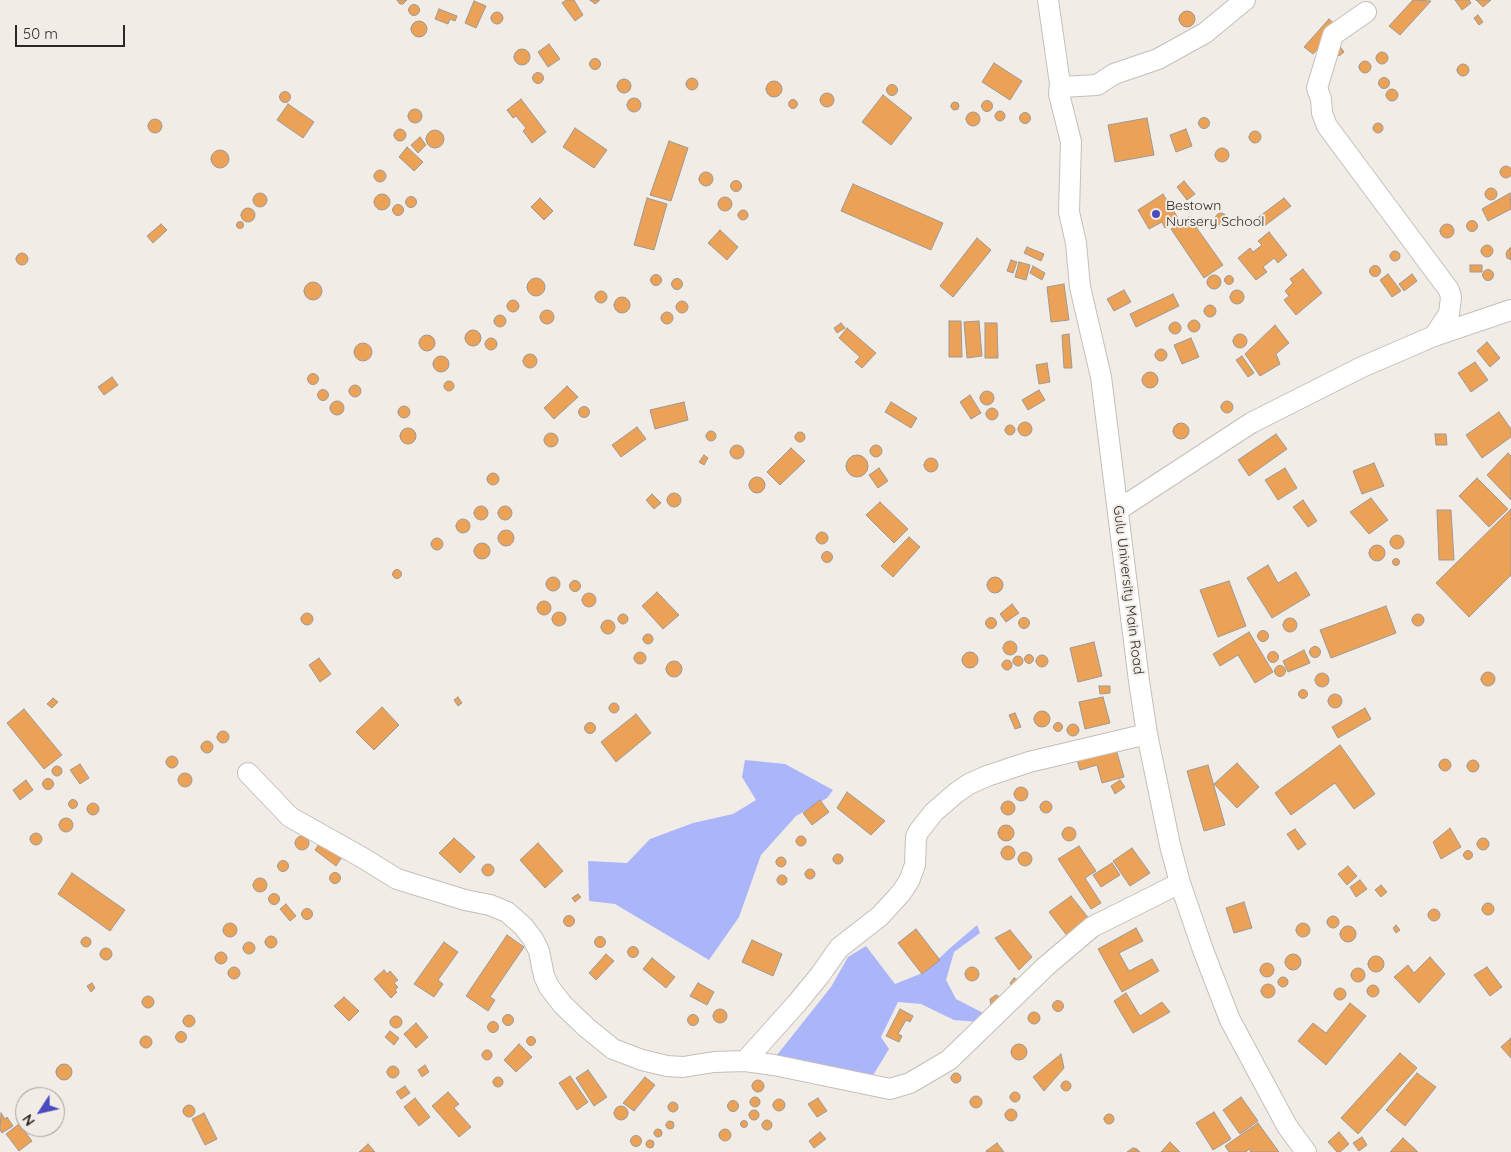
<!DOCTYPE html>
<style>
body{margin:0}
#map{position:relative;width:1511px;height:1152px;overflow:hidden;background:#f2ece7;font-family:Quicksand,sans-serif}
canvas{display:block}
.north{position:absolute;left:15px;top:1087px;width:50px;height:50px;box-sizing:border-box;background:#f2ece7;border:1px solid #a29e9a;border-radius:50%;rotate:235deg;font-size:14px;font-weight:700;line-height:20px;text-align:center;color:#2b2827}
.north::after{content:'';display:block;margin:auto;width:18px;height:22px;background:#4a4bc1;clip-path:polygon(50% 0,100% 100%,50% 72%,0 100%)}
.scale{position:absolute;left:15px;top:25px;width:110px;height:22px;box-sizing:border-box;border:2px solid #2b2827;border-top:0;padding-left:6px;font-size:15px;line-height:18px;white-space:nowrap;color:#2b2827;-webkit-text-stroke:4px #f2ece7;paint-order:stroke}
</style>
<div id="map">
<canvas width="1511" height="1152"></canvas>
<div class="north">N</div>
<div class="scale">50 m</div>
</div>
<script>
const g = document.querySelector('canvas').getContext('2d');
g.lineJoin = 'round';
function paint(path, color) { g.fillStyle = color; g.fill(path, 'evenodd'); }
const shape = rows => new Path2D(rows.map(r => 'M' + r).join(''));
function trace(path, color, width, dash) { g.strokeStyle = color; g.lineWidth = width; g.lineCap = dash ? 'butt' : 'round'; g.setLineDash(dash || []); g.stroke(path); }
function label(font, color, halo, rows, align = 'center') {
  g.font = font + ' Quicksand,sans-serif'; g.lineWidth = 4; g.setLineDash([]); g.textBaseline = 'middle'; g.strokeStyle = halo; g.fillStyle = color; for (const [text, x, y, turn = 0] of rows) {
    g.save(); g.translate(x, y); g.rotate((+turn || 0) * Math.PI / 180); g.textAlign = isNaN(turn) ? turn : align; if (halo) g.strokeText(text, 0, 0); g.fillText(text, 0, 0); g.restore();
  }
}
paint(shape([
 [745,760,785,764,833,790,827,798,796,816,761,855,739,917,709,960,615,904,589,901,588,861,627,863,650,839,693,823,733,814,756,800,742,777],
 [977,925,980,933,954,952,946,980,956,999,989,1016,978,1022,954,1020,921,1004,898,1002,881,1037,889,1049,872,1077,773,1060,831,987,848,957,866,946,895,984,925,972,949,949]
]), '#aab5fa');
const building = shape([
 [397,0,407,0,403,4,400,4,397,0],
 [566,0,574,0,583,15,575,21,562,3,566,0],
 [590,0,599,0,599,1,595,4,590,0],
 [1413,0,1431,1,1400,35,1389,26,1413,0],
 [1455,0,1469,0,1471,3,1462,10,1455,0],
 [1476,0,1491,0,1483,7,1476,0],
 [474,1,486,6,476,28,465,23,474,1],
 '408.5 10a5.5 5.5 0 1 1 11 0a5.5 5.5 0 1 1-11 0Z',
 [439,9,457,16,455,21,450,19,448,24,435,19,439,9],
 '1179 19a8 8 0 1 1 16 0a8 8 0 1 1-16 0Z',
 '491 18a6 6 0 1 1 12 0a6 6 0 1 1-12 0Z',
 [1478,15,1483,22,1479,25,1474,18,1478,15],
 [1329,19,1338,27,1313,54,1304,47,1329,19],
 '411 29a8 8 0 1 1 16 0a8 8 0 1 1-16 0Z',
 [549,44,560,59,548,67,538,52,549,44],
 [1339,45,1344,52,1339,56,1334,49,1339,45],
 '514 57a8 8 0 1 1 16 0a8 8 0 1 1-16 0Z',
 '1376 58a6 6 0 1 1 12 0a6 6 0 1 1-12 0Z',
 '589.5 64a5.5 5.5 0 1 1 11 0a5.5 5.5 0 1 1-11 0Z',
 '1359 67a6 6 0 1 1 12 0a6 6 0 1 1-12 0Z',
 [994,63,1022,81,1010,100,982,82,994,63],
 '1457 70a6 6 0 1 1 12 0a6 6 0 1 1-12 0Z',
 '532.5 78a5.5 5.5 0 1 1 11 0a5.5 5.5 0 1 1-11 0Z',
 '1378.5 83a5.5 5.5 0 1 1 11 0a5.5 5.5 0 1 1-11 0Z',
 '686 84a6 6 0 1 1 12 0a6 6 0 1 1-12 0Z',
 '617 86a7 7 0 1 1 14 0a7 7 0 1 1-14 0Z',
 '766 89a8 8 0 1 1 16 0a8 8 0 1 1-16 0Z',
 '886.5 90a5.5 5.5 0 1 1 11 0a5.5 5.5 0 1 1-11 0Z',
 '1386 95a6 6 0 1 1 12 0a6 6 0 1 1-12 0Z',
 '279.5 97a5.5 5.5 0 1 1 11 0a5.5 5.5 0 1 1-11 0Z',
 '820 100a7 7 0 1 1 14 0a7 7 0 1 1-14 0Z',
 [883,95,912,118,891,145,862,122,883,95],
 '627 105a7 7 0 1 1 14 0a7 7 0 1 1-14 0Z',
 [521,99,546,132,532,143,523,131,526,128,516,116,513,118,507,110,521,99],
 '788.5 104a4.5 4.5 0 1 1 9 0a4.5 4.5 0 1 1-9 0Z',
 '981.5 106a5.5 5.5 0 1 1 11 0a5.5 5.5 0 1 1-11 0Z',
 '951 106a4 4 0 1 1 8 0a4 4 0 1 1-8 0Z',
 [288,104,314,122,303,138,277,120,288,104],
 '408 116a7 7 0 1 1 14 0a7 7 0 1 1-14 0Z',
 '995 116a5 5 0 1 1 10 0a5 5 0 1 1-10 0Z',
 '1019.5 118a5.5 5.5 0 1 1 11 0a5.5 5.5 0 1 1-11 0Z',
 '966 119a7 7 0 1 1 14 0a7 7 0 1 1-14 0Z',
 '1198.5 123a5.5 5.5 0 1 1 11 0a5.5 5.5 0 1 1-11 0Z',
 [1147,118,1154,155,1115,162,1108,125,1147,118],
 '148 126a7 7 0 1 1 14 0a7 7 0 1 1-14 0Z',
 '1373 128a5 5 0 1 1 10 0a5 5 0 1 1-10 0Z',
 [575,128,607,150,594,168,563,147,575,128],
 '394 135a6 6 0 1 1 12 0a6 6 0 1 1-12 0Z',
 [1186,129,1192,146,1176,152,1170,135,1186,129],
 '426 139a9 9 0 1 1 18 0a9 9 0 1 1-18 0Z',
 '1249 137a6 6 0 1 1 12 0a6 6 0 1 1-12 0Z',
 [420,137,426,145,418,153,411,145,420,137],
 [669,141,688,148,671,201,650,195,669,141],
 [407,147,423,162,414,171,399,157,407,147],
 '1215 155a7 7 0 1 1 14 0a7 7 0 1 1-14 0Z',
 '211 159a9 9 0 1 1 18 0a9 9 0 1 1-18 0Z',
 '1500 172a6 6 0 1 1 12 0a6 6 0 1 1-12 0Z',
 '374 176a6 6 0 1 1 12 0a6 6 0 1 1-12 0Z',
 '699 179a7 7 0 1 1 14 0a7 7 0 1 1-14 0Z',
 '730.5 186a5.5 5.5 0 1 1 11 0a5.5 5.5 0 1 1-11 0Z',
 [1184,181,1195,194,1187,200,1177,187,1184,181],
 [853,184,943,223,931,250,841,211,853,184],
 '1485 194a6 6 0 1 1 12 0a6 6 0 1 1-12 0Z',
 [1510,193,1511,209,1488,221,1482,209,1510,193],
 '253 200a7 7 0 1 1 14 0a7 7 0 1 1-14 0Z',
 [1163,194,1178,218,1165,228,1162,222,1149,229,1138,210,1163,194],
 '374 202a8 8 0 1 1 16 0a8 8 0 1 1-16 0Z',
 '405.5 202a5.5 5.5 0 1 1 11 0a5.5 5.5 0 1 1-11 0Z',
 '718 204a7 7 0 1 1 14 0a7 7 0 1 1-14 0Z',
 [540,198,553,211,544,220,531,207,540,198],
 [647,198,667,204,654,250,634,245,647,198],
 [1284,198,1291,206,1263,227,1256,219,1284,198],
 '392.5 210a5.5 5.5 0 1 1 11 0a5.5 5.5 0 1 1-11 0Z',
 '241 215a7 7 0 1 1 14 0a7 7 0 1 1-14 0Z',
 '738 215a5 5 0 1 1 10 0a5 5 0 1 1-10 0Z',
 '1215 219a6 6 0 1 1 12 0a6 6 0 1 1-12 0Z',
 [1189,217,1223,265,1204,278,1171,229,1189,217],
 '1466.5 226a5.5 5.5 0 1 1 11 0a5.5 5.5 0 1 1-11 0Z',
 '236.5 225a3.5 3.5 0 1 1 7 0a3.5 3.5 0 1 1-7 0Z',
 '1440 231a7 7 0 1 1 14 0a7 7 0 1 1-14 0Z',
 [161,224,167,230,153,243,147,236,161,224],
 [720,230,738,247,727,260,708,243,720,230],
 [1269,232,1287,255,1278,263,1274,258,1263,267,1267,272,1256,280,1238,258,1250,248,1253,252,1262,245,1258,241,1269,232],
 [977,238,991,250,953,297,940,286,977,238],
 '1481 251a6 6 0 1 1 12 0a6 6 0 1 1-12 0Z',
 [1027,247,1044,254,1041,261,1024,253,1027,247],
 [1511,247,1511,260,1507,258,1506,254,1507,251,1511,247],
 '1390 256a5 5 0 1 1 10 0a5 5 0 1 1-10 0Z',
 '16 259a6 6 0 1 1 12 0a6 6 0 1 1-12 0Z',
 [1011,260,1017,262,1013,273,1007,271,1011,260],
 [1019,262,1030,265,1026,280,1015,277,1019,262],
 [1470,265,1482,265,1482,272,1470,272,1470,265],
 '1369.5 271a5.5 5.5 0 1 1 11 0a5.5 5.5 0 1 1-11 0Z',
 [1033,266,1045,273,1042,280,1030,273,1033,266],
 [1303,269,1322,293,1296,315,1284,300,1289,296,1285,291,1293,283,1290,279,1303,269],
 '1482.5 275a5.5 5.5 0 1 1 11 0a5.5 5.5 0 1 1-11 0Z',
 [1388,274,1401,291,1392,297,1380,280,1388,274],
 [1412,274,1417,281,1404,291,1399,284,1412,274],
 '650.5 280a5.5 5.5 0 1 1 11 0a5.5 5.5 0 1 1-11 0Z',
 '1224.5 280a4.5 4.5 0 1 1 9 0a4.5 4.5 0 1 1-9 0Z',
 '1207 282a7 7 0 1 1 14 0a7 7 0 1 1-14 0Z',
 '527 287a9 9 0 1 1 18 0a9 9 0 1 1-18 0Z',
 '671.5 284a5.5 5.5 0 1 1 11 0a5.5 5.5 0 1 1-11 0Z',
 '304 291a9 9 0 1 1 18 0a9 9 0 1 1-18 0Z',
 [1064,284,1069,320,1051,322,1047,287,1064,284],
 [1124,290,1131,302,1114,311,1107,299,1124,290],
 '1230 297a7 7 0 1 1 14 0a7 7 0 1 1-14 0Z',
 '595 297a6 6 0 1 1 12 0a6 6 0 1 1-12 0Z',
 [1173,294,1179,306,1136,327,1130,314,1173,294],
 '614 305a8 8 0 1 1 16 0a8 8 0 1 1-16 0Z',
 '507 306a6 6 0 1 1 12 0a6 6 0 1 1-12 0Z',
 '676 307a6 6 0 1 1 12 0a6 6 0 1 1-12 0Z',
 '1204 311a6 6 0 1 1 12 0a6 6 0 1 1-12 0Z',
 '540 317a7 7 0 1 1 14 0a7 7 0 1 1-14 0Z',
 '661 318a6 6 0 1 1 12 0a6 6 0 1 1-12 0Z',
 '494 321a6 6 0 1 1 12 0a6 6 0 1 1-12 0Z',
 '1188 326a6 6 0 1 1 12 0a6 6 0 1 1-12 0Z',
 [949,321,961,321,962,357,949,357,949,321],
 [979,321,982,356,967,358,964,322,979,321],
 '1169 328a6 6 0 1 1 12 0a6 6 0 1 1-12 0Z',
 [841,323,845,328,837,333,834,328,841,323],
 [985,323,997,323,998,358,985,358,985,323],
 [1275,325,1289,343,1276,354,1280,364,1260,376,1245,354,1275,325],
 [847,328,876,353,862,368,855,362,860,357,839,338,847,328],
 '465 338a8 8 0 1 1 16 0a8 8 0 1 1-16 0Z',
 [1069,334,1072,368,1064,368,1062,335,1069,334],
 '1233 341a7 7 0 1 1 14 0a7 7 0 1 1-14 0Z',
 '419 343a8 8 0 1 1 16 0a8 8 0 1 1-16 0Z',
 '485 344a6 6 0 1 1 12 0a6 6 0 1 1-12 0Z',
 [1191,338,1199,357,1182,364,1174,345,1191,338],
 [1487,342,1500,358,1490,367,1477,351,1487,342],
 '354 352a9 9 0 1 1 18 0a9 9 0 1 1-18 0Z',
 '1155 355a6 6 0 1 1 12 0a6 6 0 1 1-12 0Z',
 '523 361a7 7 0 1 1 14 0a7 7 0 1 1-14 0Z',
 [1242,356,1254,373,1248,377,1236,360,1242,356],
 '433 364a8 8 0 1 1 16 0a8 8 0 1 1-16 0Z',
 [1475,362,1488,380,1471,392,1458,373,1475,362],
 [1047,363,1050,382,1039,384,1036,365,1047,363],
 '1142 380a8 8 0 1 1 16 0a8 8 0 1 1-16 0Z',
 '307.5 379a5.5 5.5 0 1 1 11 0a5.5 5.5 0 1 1-11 0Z',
 [112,377,118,385,104,395,98,387,112,377],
 '444 386a5 5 0 1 1 10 0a5 5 0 1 1-10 0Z',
 '349 391a6 6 0 1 1 12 0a6 6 0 1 1-12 0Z',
 [567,386,578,397,554,419,544,408,567,386],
 '317.5 395a5.5 5.5 0 1 1 11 0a5.5 5.5 0 1 1-11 0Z',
 [1039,390,1045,400,1028,410,1022,400,1039,390],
 '980 398a7 7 0 1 1 14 0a7 7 0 1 1-14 0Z',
 [970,395,981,413,971,419,960,402,970,395],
 '1221 407a6 6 0 1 1 12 0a6 6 0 1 1-12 0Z',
 '330 408a7 7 0 1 1 14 0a7 7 0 1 1-14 0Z',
 [684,402,688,420,655,429,650,410,684,402],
 [891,402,917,418,911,428,885,412,891,402],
 '398 412a6 6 0 1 1 12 0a6 6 0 1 1-12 0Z',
 '578.5 412a5.5 5.5 0 1 1 11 0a5.5 5.5 0 1 1-11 0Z',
 '986 414a6 6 0 1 1 12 0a6 6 0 1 1-12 0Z',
 [1499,412,1511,429,1511,437,1482,458,1466,435,1499,412],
 '1018 429a7 7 0 1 1 14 0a7 7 0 1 1-14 0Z',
 '1173 431a8 8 0 1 1 16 0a8 8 0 1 1-16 0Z',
 '1005 430a5 5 0 1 1 10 0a5 5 0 1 1-10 0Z',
 [637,427,646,439,621,457,612,445,637,427],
 '400 436a8 8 0 1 1 16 0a8 8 0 1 1-16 0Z',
 '706 436a5 5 0 1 1 10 0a5 5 0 1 1-10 0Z',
 '795 437a5 5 0 1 1 10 0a5 5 0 1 1-10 0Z',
 '544 440a7 7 0 1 1 14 0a7 7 0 1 1-14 0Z',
 [1276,434,1287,449,1249,476,1238,460,1276,434],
 [1435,434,1446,434,1447,445,1436,445,1435,434],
 '730 452a7 7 0 1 1 14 0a7 7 0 1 1-14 0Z',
 '870 451a6 6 0 1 1 12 0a6 6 0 1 1-12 0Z',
 [791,448,805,461,780,485,767,472,791,448],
 [1508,453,1511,456,1511,500,1487,475,1508,453],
 '846 466a11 11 0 1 1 22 0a11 11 0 1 1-22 0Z',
 [704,455,708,458,704,465,699,462,704,455],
 '924 465a7 7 0 1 1 14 0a7 7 0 1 1-14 0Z',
 [1374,463,1384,486,1362,494,1353,471,1374,463],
 [879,468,888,481,878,488,869,475,879,468],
 [1285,468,1297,488,1278,500,1265,480,1285,468],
 '487 479a6 6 0 1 1 12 0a6 6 0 1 1-12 0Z',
 '749 485a8 8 0 1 1 16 0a8 8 0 1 1-16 0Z',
 [1477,478,1508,509,1489,527,1459,496,1477,478],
 '667 500a7 7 0 1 1 14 0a7 7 0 1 1-14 0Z',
 [652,494,661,503,654,509,646,500,652,494],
 [1371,498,1388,520,1369,534,1350,512,1371,498],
 [1303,500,1317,521,1308,527,1293,507,1303,500],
 [880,502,908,529,894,543,866,515,880,502],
 '474 513a7 7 0 1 1 14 0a7 7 0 1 1-14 0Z',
 '498 513a7 7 0 1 1 14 0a7 7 0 1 1-14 0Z',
 [1511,509,1511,575,1469,617,1436,583,1511,509],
 [1437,510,1451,510,1454,560,1439,560,1437,510],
 '456 526a7 7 0 1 1 14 0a7 7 0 1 1-14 0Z',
 '498 538a8 8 0 1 1 16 0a8 8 0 1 1-16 0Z',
 '816 538a6 6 0 1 1 12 0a6 6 0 1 1-12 0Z',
 '1390 542a7 7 0 1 1 14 0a7 7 0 1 1-14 0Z',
 [909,537,920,547,893,577,881,566,909,537],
 '431 544a6 6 0 1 1 12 0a6 6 0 1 1-12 0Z',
 '474 551a8 8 0 1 1 16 0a8 8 0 1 1-16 0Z',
 '1369 553a8 8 0 1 1 16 0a8 8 0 1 1-16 0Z',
 '821.5 557a5.5 5.5 0 1 1 11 0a5.5 5.5 0 1 1-11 0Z',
 '1392.5 562a3.5 3.5 0 1 1 7 0a3.5 3.5 0 1 1-7 0Z',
 [1268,565,1278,583,1296,572,1310,595,1272,618,1247,578,1268,565],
 '392.5 574a4.5 4.5 0 1 1 9 0a4.5 4.5 0 1 1-9 0Z',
 '987 585a8 8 0 1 1 16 0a8 8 0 1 1-16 0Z',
 '546 584a7 7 0 1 1 14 0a7 7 0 1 1-14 0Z',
 '569.5 586a5.5 5.5 0 1 1 11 0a5.5 5.5 0 1 1-11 0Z',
 [1229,581,1246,626,1218,637,1200,590,1229,581],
 [657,592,679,615,663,629,642,606,657,592],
 '582 600a7 7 0 1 1 14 0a7 7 0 1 1-14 0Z',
 '537 608a7 7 0 1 1 14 0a7 7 0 1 1-14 0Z',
 [1012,604,1019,613,1006,622,1000,614,1012,604],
 [1386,606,1396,633,1331,658,1320,630,1386,606],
 '552 619a7 7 0 1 1 14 0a7 7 0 1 1-14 0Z',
 '301 619a6 6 0 1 1 12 0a6 6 0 1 1-12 0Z',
 '1412 620a6 6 0 1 1 12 0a6 6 0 1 1-12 0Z',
 '618 619a5 5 0 1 1 10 0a5 5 0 1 1-10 0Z',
 '1018.5 623a5.5 5.5 0 1 1 11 0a5.5 5.5 0 1 1-11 0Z',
 '985.5 623a5.5 5.5 0 1 1 11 0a5.5 5.5 0 1 1-11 0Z',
 '1283 625a7 7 0 1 1 14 0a7 7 0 1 1-14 0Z',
 '601 627a7 7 0 1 1 14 0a7 7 0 1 1-14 0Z',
 '1257.5 636a5.5 5.5 0 1 1 11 0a5.5 5.5 0 1 1-11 0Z',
 [1249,632,1273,672,1255,683,1238,655,1220,666,1213,654,1249,632],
 '643 639a5 5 0 1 1 10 0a5 5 0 1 1-10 0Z',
 '1003 648a7 7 0 1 1 14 0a7 7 0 1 1-14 0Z',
 [1094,642,1102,676,1078,682,1070,648,1094,642],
 '1309.5 652a5.5 5.5 0 1 1 11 0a5.5 5.5 0 1 1-11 0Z',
 [1304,650,1310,663,1288,672,1283,661,1304,650],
 '1267.5 657a5.5 5.5 0 1 1 11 0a5.5 5.5 0 1 1-11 0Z',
 '634 658a6 6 0 1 1 12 0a6 6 0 1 1-12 0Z',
 '962 660a8 8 0 1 1 16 0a8 8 0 1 1-16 0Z',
 '1024.5 659a4.5 4.5 0 1 1 9 0a4.5 4.5 0 1 1-9 0Z',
 '1036 661a6 6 0 1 1 12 0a6 6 0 1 1-12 0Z',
 '1013 661a5 5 0 1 1 10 0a5 5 0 1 1-10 0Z',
 [319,658,331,674,320,682,309,665,319,658],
 '1002 665a5 5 0 1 1 10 0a5 5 0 1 1-10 0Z',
 '666 669a8 8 0 1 1 16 0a8 8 0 1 1-16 0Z',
 '1274.5 671a5.5 5.5 0 1 1 11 0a5.5 5.5 0 1 1-11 0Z',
 '1481 679a7 7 0 1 1 14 0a7 7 0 1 1-14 0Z',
 '1315 680a7 7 0 1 1 14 0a7 7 0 1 1-14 0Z',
 [1099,686,1110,686,1110,693,1100,694,1099,686],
 '1298.5 694a4.5 4.5 0 1 1 9 0a4.5 4.5 0 1 1-9 0Z',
 '1328 701a7 7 0 1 1 14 0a7 7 0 1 1-14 0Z',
 [458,697,462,703,458,706,454,700,458,697],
 [1103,697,1110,723,1085,729,1079,702,1103,697],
 [53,698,58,702,52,708,47,704,53,698],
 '609 708a5 5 0 1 1 10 0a5 5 0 1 1-10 0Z',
 [382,707,399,725,374,750,356,732,382,707],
 [1365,708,1371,719,1338,738,1332,727,1365,708],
 [24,709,62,755,44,769,7,723,24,709],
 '1034 719a8 8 0 1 1 16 0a8 8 0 1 1-16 0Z',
 [1015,713,1021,727,1015,729,1009,715,1015,713],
 [636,714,651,733,616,762,601,742,636,714],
 '584.5 728a5.5 5.5 0 1 1 11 0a5.5 5.5 0 1 1-11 0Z',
 '1053.5 727a4.5 4.5 0 1 1 9 0a4.5 4.5 0 1 1-9 0Z',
 '1067 730a6 6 0 1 1 12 0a6 6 0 1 1-12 0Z',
 '217 737a6 6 0 1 1 12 0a6 6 0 1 1-12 0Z',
 '201 747a6 6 0 1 1 12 0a6 6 0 1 1-12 0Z',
 [1340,745,1375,794,1354,809,1335,783,1291,815,1275,793,1340,745],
 [1116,749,1124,777,1102,783,1097,765,1080,770,1077,760,1116,749],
 '166 762a6 6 0 1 1 12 0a6 6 0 1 1-12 0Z',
 '1439 765a6 6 0 1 1 12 0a6 6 0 1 1-12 0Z',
 '1467 766a6 6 0 1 1 12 0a6 6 0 1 1-12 0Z',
 [1237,763,1259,787,1237,808,1214,784,1237,763],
 [80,764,89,778,80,784,70,770,80,764],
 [1208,765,1225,825,1204,831,1187,771,1208,765],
 '52 771a5 5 0 1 1 10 0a5 5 0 1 1-10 0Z',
 '178 780a7 7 0 1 1 14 0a7 7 0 1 1-14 0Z',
 '42.5 784a5.5 5.5 0 1 1 11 0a5.5 5.5 0 1 1-11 0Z',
 [26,780,33,790,20,800,13,790,26,780],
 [1120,780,1125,787,1115,794,1111,786,1120,780],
 '1014 794a7 7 0 1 1 14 0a7 7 0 1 1-14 0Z',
 [847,792,885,821,871,835,837,808,847,792],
 '68.5 804a4.5 4.5 0 1 1 9 0a4.5 4.5 0 1 1-9 0Z',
 [820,800,829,812,812,825,803,813,820,800],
 '1040 807a6 6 0 1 1 12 0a6 6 0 1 1-12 0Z',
 '1001 808a7 7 0 1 1 14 0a7 7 0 1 1-14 0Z',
 '87 809a6 6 0 1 1 12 0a6 6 0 1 1-12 0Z',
 '59 825a7 7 0 1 1 14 0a7 7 0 1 1-14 0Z',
 '998 833a8 8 0 1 1 16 0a8 8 0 1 1-16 0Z',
 '1062 834a7 7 0 1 1 14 0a7 7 0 1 1-14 0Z',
 [1450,828,1461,847,1441,859,1433,842,1450,828],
 [1295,829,1306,844,1298,850,1287,834,1295,829],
 '30 839a6 6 0 1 1 12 0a6 6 0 1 1-12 0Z',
 '796 841a5 5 0 1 1 10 0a5 5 0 1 1-10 0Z',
 '295 843a7 7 0 1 1 14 0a7 7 0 1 1-14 0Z',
 '1477 844a6 6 0 1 1 12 0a6 6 0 1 1-12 0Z',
 [454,838,475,857,460,873,439,853,454,838],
 [321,841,342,857,336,866,315,850,321,841],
 [538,843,563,871,545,888,520,860,538,843],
 [1079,846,1096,871,1085,878,1101,903,1091,909,1058,859,1079,846],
 '1001 853a7 7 0 1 1 14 0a7 7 0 1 1-14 0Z',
 [1132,848,1150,873,1130,886,1113,861,1132,848],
 '1463.5 855a4.5 4.5 0 1 1 9 0a4.5 4.5 0 1 1-9 0Z',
 '1018 859a7 7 0 1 1 14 0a7 7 0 1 1-14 0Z',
 '833 859a5 5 0 1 1 10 0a5 5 0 1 1-10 0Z',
 '776 862a5 5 0 1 1 10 0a5 5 0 1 1-10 0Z',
 '277.5 866a5.5 5.5 0 1 1 11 0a5.5 5.5 0 1 1-11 0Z',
 [1112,863,1120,875,1101,887,1093,875,1112,863],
 '482 870a6 6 0 1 1 12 0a6 6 0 1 1-12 0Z',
 [1348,866,1357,876,1347,885,1338,874,1348,866],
 '805 874a5 5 0 1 1 10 0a5 5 0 1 1-10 0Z',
 '329.5 878a5.5 5.5 0 1 1 11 0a5.5 5.5 0 1 1-11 0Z',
 [72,873,125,910,110,931,58,894,72,873],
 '777 880a5 5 0 1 1 10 0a5 5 0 1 1-10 0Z',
 '253 885a7 7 0 1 1 14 0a7 7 0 1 1-14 0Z',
 [1360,880,1367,889,1356,897,1350,887,1360,880],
 [1381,885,1387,892,1381,897,1375,890,1381,885],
 '268.5 899a5.5 5.5 0 1 1 11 0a5.5 5.5 0 1 1-11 0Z',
 [578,894,581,897,575,902,572,898,578,894],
 [1071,896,1090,920,1068,937,1049,912,1071,896],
 [1244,902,1252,928,1234,933,1226,908,1244,902],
 '1482 909a6 6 0 1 1 12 0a6 6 0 1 1-12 0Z',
 [286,904,296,916,290,921,280,909,286,904],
 '301.5 914a5.5 5.5 0 1 1 11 0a5.5 5.5 0 1 1-11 0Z',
 '1428 915a6 6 0 1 1 12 0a6 6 0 1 1-12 0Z',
 '563.5 921a5.5 5.5 0 1 1 11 0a5.5 5.5 0 1 1-11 0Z',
 '1327 922a6 6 0 1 1 12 0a6 6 0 1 1-12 0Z',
 '223 930a7 7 0 1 1 14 0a7 7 0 1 1-14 0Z',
 '1296 930a7 7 0 1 1 14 0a7 7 0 1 1-14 0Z',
 [1396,925,1400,930,1396,933,1393,928,1396,925],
 '1340 934a8 8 0 1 1 16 0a8 8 0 1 1-16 0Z',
 [1136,928,1143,941,1119,953,1129,971,1152,959,1159,971,1122,992,1098,949,1136,928],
 [916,929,940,960,922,974,898,943,916,929],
 [1010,930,1032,957,1019,970,995,938,1010,930],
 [507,935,524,947,490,997,495,1000,488,1011,466,996,507,935],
 '265 942a6 6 0 1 1 12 0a6 6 0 1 1-12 0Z',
 '594.5 942a5.5 5.5 0 1 1 11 0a5.5 5.5 0 1 1-11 0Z',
 '81 942a5 5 0 1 1 10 0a5 5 0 1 1-10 0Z',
 [752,940,782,954,773,976,742,962,752,940],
 '243 948a6 6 0 1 1 12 0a6 6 0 1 1-12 0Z',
 [444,942,458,952,438,980,443,984,434,997,414,984,444,942],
 '627.5 952a5.5 5.5 0 1 1 11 0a5.5 5.5 0 1 1-11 0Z',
 '100 954a6 6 0 1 1 12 0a6 6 0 1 1-12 0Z',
 '215 958a6 6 0 1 1 12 0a6 6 0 1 1-12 0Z',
 '1285 962a8 8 0 1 1 16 0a8 8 0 1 1-16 0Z',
 [606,954,614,961,596,980,589,973,606,954],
 '1368 964a8 8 0 1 1 16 0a8 8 0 1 1-16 0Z',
 [1430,957,1445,974,1419,1003,1394,977,1408,965,1414,973,1430,957],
 [652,958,675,977,666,988,643,969,652,958],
 '1260 970a7 7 0 1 1 14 0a7 7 0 1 1-14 0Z',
 '965 974a7 7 0 1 1 14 0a7 7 0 1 1-14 0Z',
 '228 973a6 6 0 1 1 12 0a6 6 0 1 1-12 0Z',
 [1487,967,1502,987,1490,996,1474,975,1487,967],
 '1351 975a7 7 0 1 1 14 0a7 7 0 1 1-14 0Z',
 [384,970,387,974,390,971,398,980,394,983,398,987,395,990,397,992,391,998,374,979,384,970],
 '1278 982a5 5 0 1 1 10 0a5 5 0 1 1-10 0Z',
 [1014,978,1020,981,1013,988,1010,983,1014,978],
 [92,983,95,988,91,992,87,986,92,983],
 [698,983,714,992,707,1005,690,996,698,983],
 '1261 991a7 7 0 1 1 14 0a7 7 0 1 1-14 0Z',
 '1367 991a6 6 0 1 1 12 0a6 6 0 1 1-12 0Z',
 '1334 994a6 6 0 1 1 12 0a6 6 0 1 1-12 0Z',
 [1126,993,1140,1016,1162,1002,1170,1012,1133,1033,1114,1001,1126,993],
 [996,995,1002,998,993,1008,991,1006,990,999,996,995],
 '142 1002a6 6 0 1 1 12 0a6 6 0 1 1-12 0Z',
 [344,997,359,1011,349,1021,334,1006,344,997],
 '1052.5 1006a5.5 5.5 0 1 1 11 0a5.5 5.5 0 1 1-11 0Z',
 [1350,1003,1366,1016,1326,1065,1298,1041,1313,1023,1326,1033,1350,1003],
 [900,1009,913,1016,910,1022,906,1020,898,1034,902,1036,899,1042,886,1036,900,1009],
 '713 1016a7 7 0 1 1 14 0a7 7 0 1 1-14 0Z',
 '1028 1018a6 6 0 1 1 12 0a6 6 0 1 1-12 0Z',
 '502.5 1020a5.5 5.5 0 1 1 11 0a5.5 5.5 0 1 1-11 0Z',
 '687.5 1020a5.5 5.5 0 1 1 11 0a5.5 5.5 0 1 1-11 0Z',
 '183 1021a6 6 0 1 1 12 0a6 6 0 1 1-12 0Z',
 '390 1022a6 6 0 1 1 12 0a6 6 0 1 1-12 0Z',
 '487.5 1027a5.5 5.5 0 1 1 11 0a5.5 5.5 0 1 1-11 0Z',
 [416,1023,428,1037,416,1048,404,1034,416,1023],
 [390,1031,399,1038,394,1045,385,1037,390,1031],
 '175.5 1037a5.5 5.5 0 1 1 11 0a5.5 5.5 0 1 1-11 0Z',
 '140 1042a6 6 0 1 1 12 0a6 6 0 1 1-12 0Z',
 '526.5 1041a4.5 4.5 0 1 1 9 0a4.5 4.5 0 1 1-9 0Z',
 [1511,1038,1511,1058,1501,1047,1511,1038],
 [519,1044,532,1057,516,1072,504,1060,519,1044],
 '1011 1052a8 8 0 1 1 16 0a8 8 0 1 1-16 0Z',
 '482 1055a5 5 0 1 1 10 0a5 5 0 1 1-10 0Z',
 [1400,1053,1417,1068,1358,1134,1341,1118,1400,1053],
 [1061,1054,1064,1068,1044,1091,1033,1077,1061,1054],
 '56 1072a8 8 0 1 1 16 0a8 8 0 1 1-16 0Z',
 [425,1065,429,1072,422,1077,418,1070,425,1065],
 '387 1072a6 6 0 1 1 12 0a6 6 0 1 1-12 0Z',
 [588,1070,607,1097,594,1106,576,1078,588,1070],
 [1417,1073,1436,1087,1405,1126,1386,1110,1417,1073],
 '951 1078a5 5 0 1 1 10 0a5 5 0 1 1-10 0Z',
 [570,1076,588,1102,577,1110,559,1083,570,1076],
 '493 1082a5 5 0 1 1 10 0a5 5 0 1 1-10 0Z',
 [645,1077,655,1085,634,1111,623,1103,645,1077],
 '752 1086a6 6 0 1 1 12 0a6 6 0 1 1-12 0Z',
 '1061 1086a5 5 0 1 1 10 0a5 5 0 1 1-10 0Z',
 [405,1086,410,1093,401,1099,396,1092,405,1086],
 [448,1092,459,1104,454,1108,471,1127,459,1137,432,1106,448,1092],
 '1010 1097a5 5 0 1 1 10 0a5 5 0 1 1-10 0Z',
 '970 1102a6 6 0 1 1 12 0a6 6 0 1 1-12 0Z',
 [1241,1097,1258,1121,1240,1134,1223,1110,1241,1097],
 '750 1102a5 5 0 1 1 10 0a5 5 0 1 1-10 0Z',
 [415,1098,430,1117,419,1126,404,1107,415,1098],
 [818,1098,827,1111,817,1117,808,1104,818,1098],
 '773 1105a6 6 0 1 1 12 0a6 6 0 1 1-12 0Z',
 '727.5 1106a5.5 5.5 0 1 1 11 0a5.5 5.5 0 1 1-11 0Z',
 '668 1107a5 5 0 1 1 10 0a5 5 0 1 1-10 0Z',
 '183 1111a6 6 0 1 1 12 0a6 6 0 1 1-12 0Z',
 '614 1113a7 7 0 1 1 14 0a7 7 0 1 1-14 0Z',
 '1005 1115a6 6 0 1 1 12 0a6 6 0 1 1-12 0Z',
 '749 1115a5 5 0 1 1 10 0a5 5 0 1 1-10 0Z',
 [1214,1112,1231,1139,1213,1150,1196,1123,1214,1112],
 [1,1113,5,1119,7,1117,13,1126,2,1133,0,1130,1,1113],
 [204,1113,217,1139,205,1145,192,1119,204,1113],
 '1104 1119a5 5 0 1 1 10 0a5 5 0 1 1-10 0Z',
 '762 1125a5 5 0 1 1 10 0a5 5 0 1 1-10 0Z',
 '740.5 1124a3.5 3.5 0 1 1 7 0a3.5 3.5 0 1 1-7 0Z',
 '666 1125a4 4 0 1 1 8 0a4 4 0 1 1-8 0Z',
 [1258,1123,1279,1152,1251,1152,1249,1149,1246,1152,1229,1152,1225,1146,1258,1123],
 [19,1124,32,1141,19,1151,6,1134,19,1124],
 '719 1135a6 6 0 1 1 12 0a6 6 0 1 1-12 0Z',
 '654 1133a4 4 0 1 1 8 0a4 4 0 1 1-8 0Z',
 [820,1132,826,1139,814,1148,809,1141,820,1132],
 [1339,1132,1349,1144,1340,1152,1337,1152,1328,1142,1339,1132],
 '630.5 1141a5.5 5.5 0 1 1 11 0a5.5 5.5 0 1 1-11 0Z',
 [1362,1137,1367,1145,1359,1151,1353,1143,1362,1137],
 [1403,1138,1418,1152,1390,1152,1403,1138],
 '646 1144a4 4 0 1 1 8 0a4 4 0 1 1-8 0Z',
 [1170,1142,1180,1152,1161,1152,1170,1142],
 [997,1143,1004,1152,987,1152,986,1151,997,1143],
 [368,1144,375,1152,359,1152,368,1144],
 [1133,1148,1137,1149,1140,1152,1127,1152,1133,1148]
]);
paint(building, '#eba257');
trace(building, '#9e9994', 1);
const minor = shape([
 [1048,0,1060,84,1059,94,1071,142,1069,212,1076,243,1080,287,1101,377,1139,681,1147,734,1170,845,1180,883,1203,950,1230,1020,1287,1126,1306,1152],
 [1366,12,1333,35,1317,88,1321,99,1322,113,1327,126,1449,290,1451,297,1449,314,1434,336],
 [1060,87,1097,85,1114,74,1158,59,1205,33,1245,0],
 [1118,510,1251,423,1362,367,1434,336,1511,310],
 [248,773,290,817,363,858,397,879,465,900,490,905,507,912,523,926,533,939,539,951,544,976,549,987,563,1005,587,1028,613,1049,642,1060,667,1066,683,1067,714,1062,745,1061,797,1003,820,975,839,948,880,916,901,893,909,881,915,865,916,837,919,831,934,812,956,793,969,784,987,776,1029,762,1147,734],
 [745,1061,774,1065,890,1089,910,1083,949,1060,1045,967,1092,927,1180,883]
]);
trace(minor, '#c4bfba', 22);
trace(minor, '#fff', 20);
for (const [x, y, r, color] of [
 [1156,214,5,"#4a4bc1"]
]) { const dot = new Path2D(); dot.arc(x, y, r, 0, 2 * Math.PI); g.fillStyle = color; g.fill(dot); trace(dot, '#f2ece7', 2); }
label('14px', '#2b2827', '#f2ece7', [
 ["Bestown",1166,206],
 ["Nursery School",1166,222]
], 'left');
label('14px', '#2b2827', '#f2ece7', [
 ["Gulu University Main Road",1128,590,83]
]);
</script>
